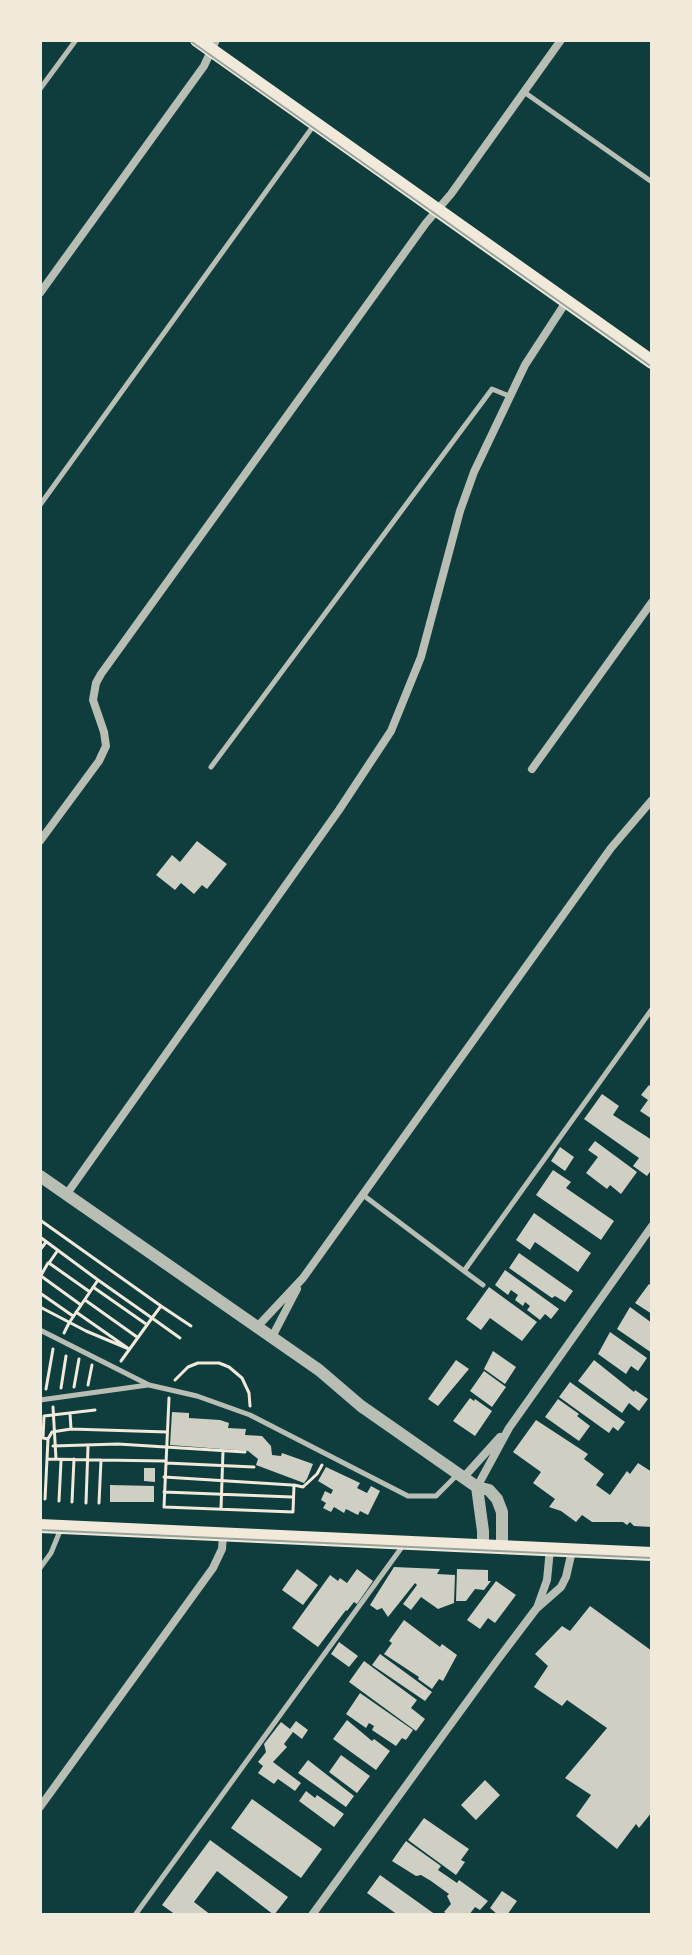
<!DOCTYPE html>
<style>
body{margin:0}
#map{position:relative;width:692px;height:1955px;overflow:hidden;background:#0f3d3e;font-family:"PT Serif",serif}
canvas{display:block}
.frame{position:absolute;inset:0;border:42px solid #f1e9da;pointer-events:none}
</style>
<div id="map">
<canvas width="692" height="1955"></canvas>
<div class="frame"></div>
</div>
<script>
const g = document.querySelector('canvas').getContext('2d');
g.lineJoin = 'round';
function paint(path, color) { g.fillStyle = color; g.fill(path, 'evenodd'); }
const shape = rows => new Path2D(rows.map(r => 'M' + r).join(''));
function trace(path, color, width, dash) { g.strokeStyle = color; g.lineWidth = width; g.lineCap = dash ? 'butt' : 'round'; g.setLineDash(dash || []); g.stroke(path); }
paint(shape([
 [197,841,227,864,207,889,202,885,194,894,181,883,175,890,156,875,172,855,180,862],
 [649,1085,652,1088,652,1119,640,1111,648,1100,641,1095],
 [602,1094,619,1106,613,1115,652,1140,652,1169,647,1176,633,1166,639,1158,584,1119],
 [595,1141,637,1172,621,1194,610,1185,607,1189,586,1173,598,1157,588,1150],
 [560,1147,574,1157,565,1171,551,1161],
 [553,1170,571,1182,566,1188,614,1221,601,1240,536,1195],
 [534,1213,591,1253,578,1272,535,1242,530,1250,516,1240],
 [519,1253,573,1291,565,1302,555,1296,552,1298,509,1268],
 [505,1270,559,1309,551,1319,545,1314,540,1320,527,1310,530,1306,525,1302,523,1306,515,1300,518,1295,511,1290,508,1295,495,1285],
 [649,1284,652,1286,652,1314,635,1303],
 [489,1287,537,1322,522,1341,490,1318,481,1330,466,1319],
 [630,1307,652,1323,652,1353,617,1329],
 [610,1332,647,1358,638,1371,631,1366,626,1374,598,1354],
 [493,1351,516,1367,505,1384,484,1369],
 [456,1360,469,1369,438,1406,428,1399],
 [594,1360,634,1392,635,1390,648,1399,639,1411,629,1403,622,1413,578,1381],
 [484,1371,506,1387,492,1407,470,1391],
 [570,1382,625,1422,618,1431,613,1427,609,1433,559,1397],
 [470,1398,474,1401,475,1399,492,1411,475,1436,453,1421],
 [558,1399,579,1414,577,1416,590,1426,579,1441,545,1417],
 [172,1412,189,1413,189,1418,220,1420,229,1423,228,1428,246,1429,245,1435,262,1436,271,1446,272,1455,281,1456,282,1453,313,1464,307,1479,304,1483,256,1465,258,1459,248,1451,170,1445],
 [536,1420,588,1454,584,1459,604,1474,596,1485,610,1495,627,1471,630,1474,638,1463,652,1472,652,1527,634,1526,630,1522,627,1525,623,1522,592,1522,582,1515,576,1522,561,1511,549,1507,555,1499,533,1483,541,1472,513,1452],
 [326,1467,360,1483,357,1488,367,1493,371,1486,380,1491,368,1515,360,1511,358,1515,346,1509,344,1513,334,1507,331,1512,323,1508,326,1503,321,1500,325,1491,331,1494,333,1490,318,1481],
 [144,1468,155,1468,155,1482,144,1481],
 [110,1485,154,1486,154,1502,110,1502],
 [394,1567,440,1569,437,1574,455,1575,454,1603,438,1609,421,1597,411,1610,403,1604,417,1585,415,1583,388,1617,382,1608,377,1610,370,1605],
 [297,1569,318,1585,303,1605,282,1590],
 [357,1569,373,1581,357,1604,354,1602,347,1611,346,1610,318,1647,292,1628,330,1575,338,1581,340,1578,347,1583],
 [457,1569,488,1570,488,1581,491,1581,484,1590,475,1589,466,1601,456,1601],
 [496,1581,516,1595,495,1623,488,1618,480,1629,467,1620],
 [590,1606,652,1651,652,1812,639,1828,636,1824,617,1849,576,1816,591,1795,565,1778,607,1728,567,1700,562,1706,534,1687,548,1666,535,1654,562,1626,570,1631],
 [404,1620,440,1647,442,1644,457,1655,443,1681,439,1679,432,1689,418,1679,419,1677,384,1654,392,1643,389,1641],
 [339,1642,358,1656,349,1667,331,1654],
 [380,1654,432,1692,425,1701,372,1665],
 [364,1661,417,1700,411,1708,425,1719,416,1731,349,1682],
 [360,1693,413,1730,406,1740,402,1738,396,1746,372,1730,374,1726,369,1723,366,1728,346,1714],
 [347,1720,372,1741,374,1739,390,1751,376,1770,333,1739],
 [296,1721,308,1730,302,1739,293,1732,284,1744,287,1747,273,1762,301,1783,295,1791,278,1779,274,1784,258,1773,263,1766,258,1762,266,1752,264,1744,281,1722,290,1729],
 [341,1755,370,1776,357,1793,329,1772],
 [308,1760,354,1796,346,1807,298,1773],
 [485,1780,500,1795,476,1820,461,1805],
 [306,1791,315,1798,317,1795,344,1814,334,1827,299,1801],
 [252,1799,322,1849,301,1878,231,1828],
 [424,1818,469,1849,461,1860,465,1862,456,1875,408,1840],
 [210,1840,288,1897,274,1915,217,1871,194,1902,211,1915,176,1915,162,1905],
 [406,1841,441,1866,438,1870,457,1883,459,1880,488,1901,480,1910,475,1907,469,1915,449,1915,444,1912,451,1904,447,1896,449,1894,431,1881,421,1875,416,1876,392,1861],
 [380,1875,436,1915,398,1915,367,1893],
 [502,1891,517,1901,507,1915,498,1915,490,1908]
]), '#cfcfc3');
trace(shape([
 [40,1220,161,1306],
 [40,1237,98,1280],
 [40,1250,46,1242],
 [58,1250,49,1263,90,1292],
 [41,1276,81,1305],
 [40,1277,48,1263],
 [93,1287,146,1324],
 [40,1293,73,1316],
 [85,1300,137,1337],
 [40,1307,86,1331,129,1349,76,1312],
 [64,1333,69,1323,98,1280,152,1318,121,1361],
 [180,1338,152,1318,161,1306,191,1326],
 [175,1380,188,1367,198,1363,219,1363,229,1367,242,1378,249,1393,250,1406],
 [88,1385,92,1365],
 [74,1387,79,1359],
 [61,1388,66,1356],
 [46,1389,53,1349],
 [169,1398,164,1507,293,1512,294,1485,303,1487,317,1474,322,1465],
 [53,1407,56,1459],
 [95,1410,44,1416,43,1438,48,1439,52,1432,71,1429,167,1432],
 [70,1413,71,1429],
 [53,1446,118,1444,245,1452],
 [47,1459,101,1460],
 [166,1463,254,1467],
 [164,1477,292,1485],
 [164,1492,292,1497],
 [45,1499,48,1439],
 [59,1501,61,1461],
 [72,1502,74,1459],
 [86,1503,88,1447],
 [99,1503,101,1460,165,1461],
 [221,1509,223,1451]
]), '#f1e9da', 3);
trace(shape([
 [40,89,76,40],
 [524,92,652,182],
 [40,505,314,125],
 [211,767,492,389,509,396],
 [363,1195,464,1271,652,1009],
 [464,1271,483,1285],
 [40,1330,149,1385,197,1396,250,1415,408,1496,436,1496,457,1475],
 [40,1400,148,1385],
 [40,1568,51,1553,60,1531],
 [135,1915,402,1547]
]), '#b8beb3', 5);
trace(shape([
 [40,293,204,66,216,40],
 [532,769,652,602],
 [40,841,99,761,106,746,104,732,93,700,96,683,101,674,426,223,451,194,561,40],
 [66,1195,339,810,391,731,421,657,460,511,474,472,525,365,566,302],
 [257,1327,303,1278,611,848,652,800],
 [272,1337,297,1289],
 [463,1478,500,1437],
 [477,1487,509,1428,652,1226],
 [537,1608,547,1580,550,1549],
 [40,1807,213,1568,222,1549,223,1535],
 [312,1915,496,1662,536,1609,561,1587,566,1577,572,1551]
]), '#b8beb3', 8);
trace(shape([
 [40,1176,319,1370,361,1406,477,1487,489,1490,497,1499,502,1512,502,1547],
 [477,1487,483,1531,483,1546]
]), '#b8beb3', 12);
trace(shape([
 [197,40,652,362],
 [40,1526,652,1554]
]), '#f1e9da', 14);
trace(shape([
 [189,40,652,367],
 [40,1530,652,1558]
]), '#97a49c', 2);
</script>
